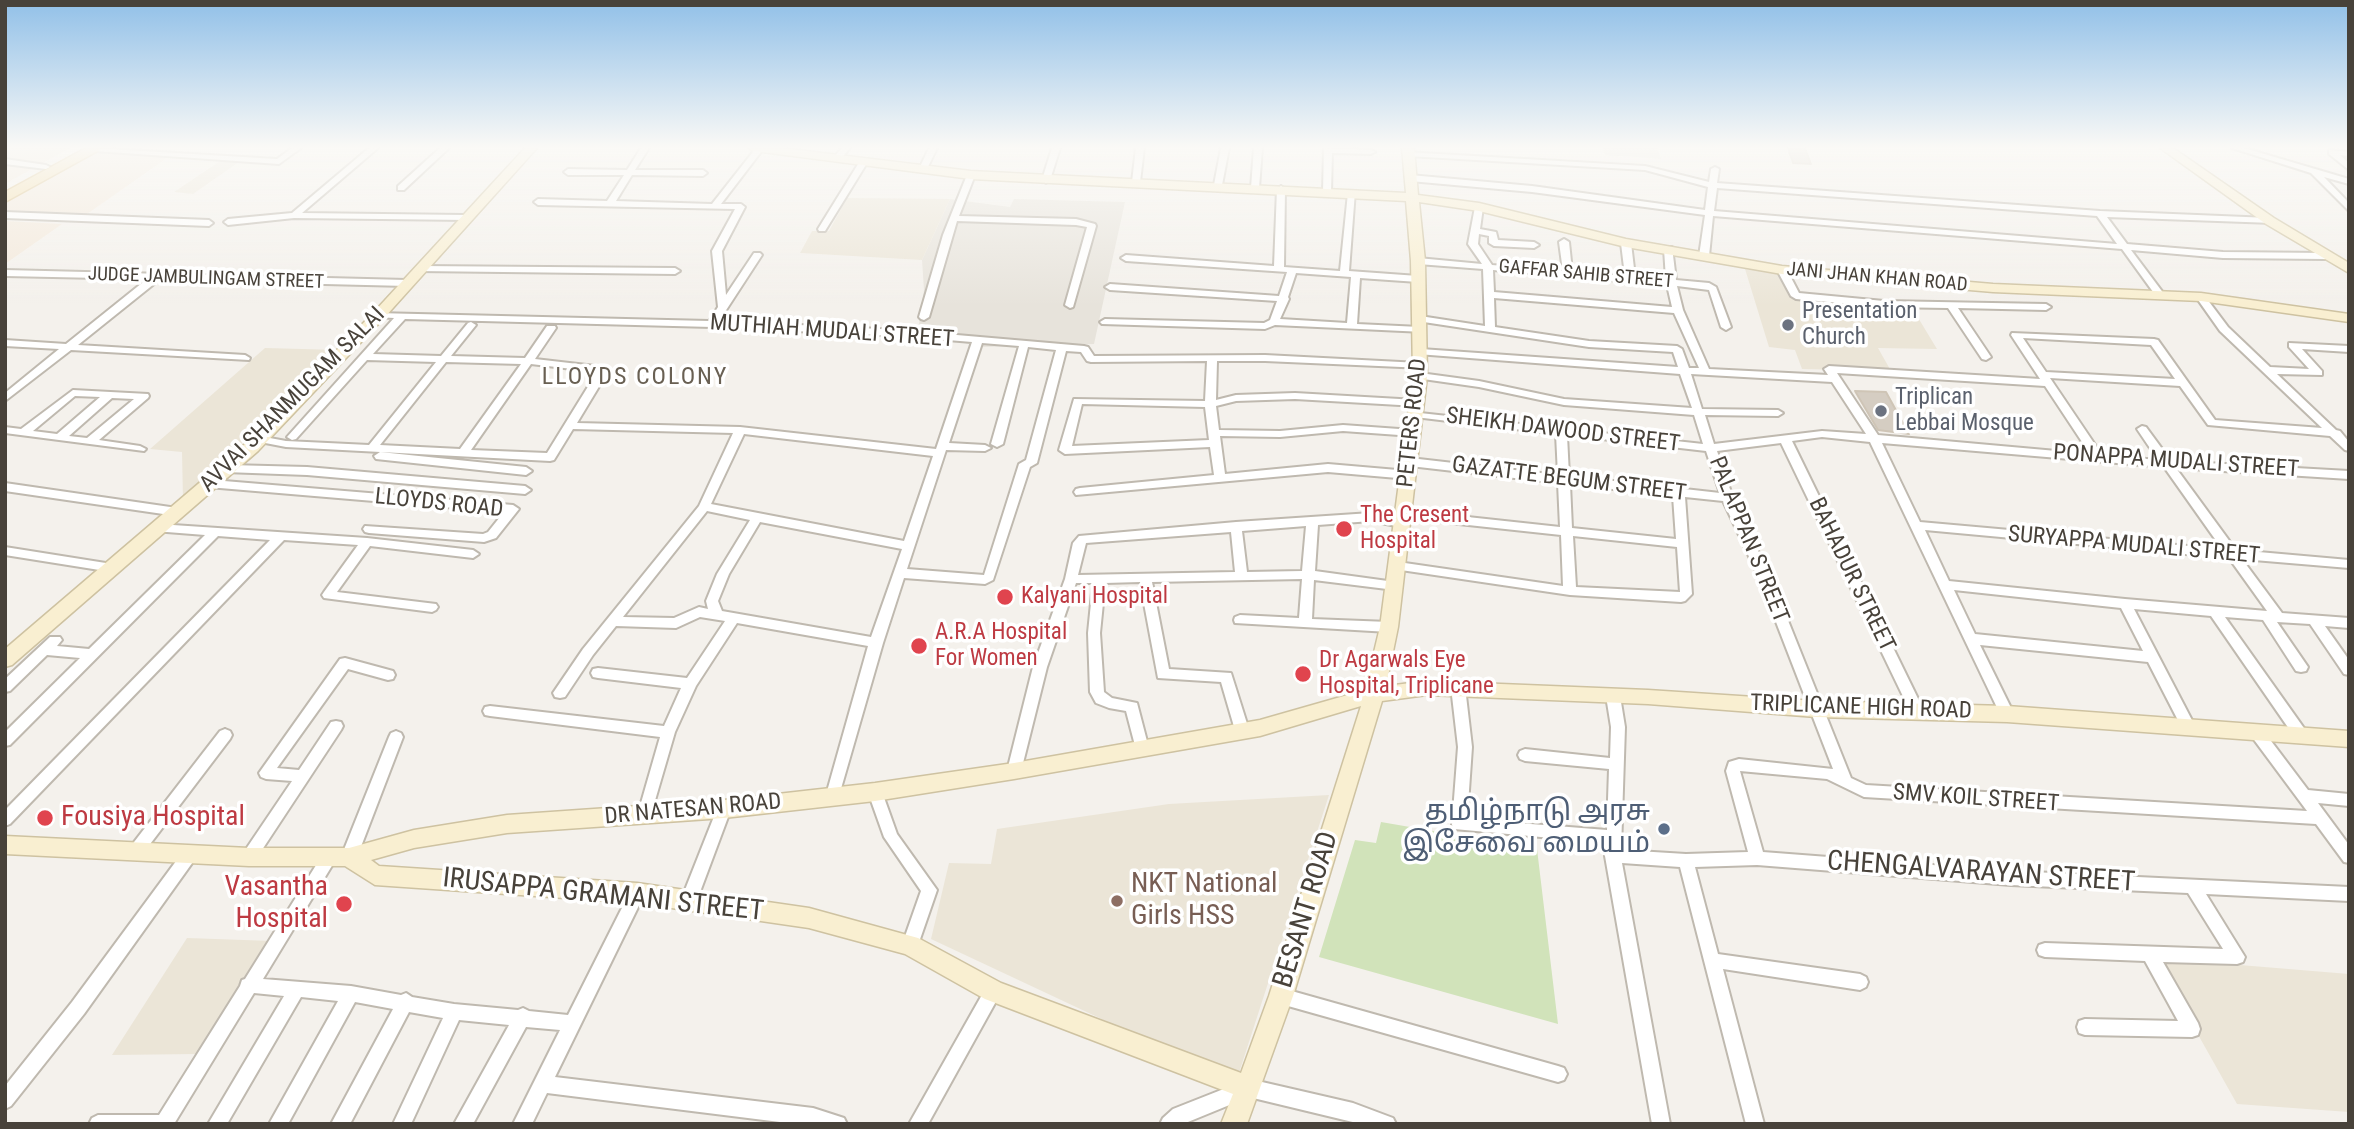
<!DOCTYPE html>
<meta charset="utf-8">
<style>
body{margin:0}
#map{position:relative;width:2354px;height:1129px;overflow:hidden;background:#f4f1ec;font-family:"Roboto Condensed",sans-serif}
canvas{display:block}
.frame{position:absolute;inset:0;border:7px solid #48423a;pointer-events:none}
</style>
<div id="map">
<canvas width="2354" height="1129"></canvas>
<div class="frame"></div>
</div>
<script>
const g = document.querySelector('canvas').getContext('2d');
g.lineJoin = 'round';
function paint(path, color) { g.fillStyle = color; g.fill(path, 'evenodd'); }
const shape = rows => new Path2D(rows.map(r => 'M' + r).join(''));
function trace(path, color, width, dash) { g.strokeStyle = color; g.lineWidth = width; g.lineCap = dash ? 'butt' : 'round'; g.setLineDash(dash || []); g.stroke(path); }
function label(font, color, halo, rows, align = 'center') {
  g.font = font + ' "Roboto Condensed","Noto Sans Tamil",sans-serif'; g.lineWidth = 7; g.setLineDash([]); g.textBaseline = 'middle'; g.strokeStyle = halo; g.fillStyle = color; for (const [text, x, y, turn = 0] of rows) {
    g.save(); g.translate(x, y); g.rotate((+turn || 0) * Math.PI / 180); g.textAlign = isNaN(turn) ? turn : align; if (halo) g.strokeText(text, 0, 0); g.fillText(text, 0, 0); g.restore();
  }
}
paint(shape([
 [1602,148,1657,148,1661,159,1605,155],
 [950,199,1010,207,1014,199,1125,202,1094,344,981,347,918,331,924,290,922,260]
]), '#e7e3db');
paint(shape([
 [5,148,70,148,5,184],
 [95,153,170,156,87,214,5,211,5,202],
 [5,221,62,224,5,264]
]), '#f3e8da');
paint(shape([
 [223,159,242,160,193,194,174,192],
 [847,198,950,199,922,260,800,253,812,231,829,231],
 [1745,269,1781,272,1794,299,1914,311,1937,349,1878,348,1891,371,1802,369,1795,350,1769,347],
 [265,348,339,350,183,500,182,452,150,449],
 [1329,795,1236,1082,931,939,949,863,991,864,997,829,1169,804],
 [187,938,272,941,196,1054,112,1055],
 [2155,958,2349,974,2349,1112,2237,1104]
]), '#ebe5d7');
paint(shape([
 [1381,822,1537,849,1558,1024,1319,957,1355,840,1376,843]
]), '#d1e3ba');
const building = shape([
 [1788,148,1805,148,1811,164,1793,163,1788,148],
 [1855,391,1886,392,1909,434,1878,430,1855,391]
]);
paint(building, '#d5cdc2');
trace(building, '#cfc5b6', 2);
const street = shape([
 [92,148,277,159,292,148,301,148,279,164,95,151,92,151,92,148],
 [369,148,378,148,302,213,465,215,468,216,468,220,294,218,228,225,224,222,228,219,292,213,369,148],
 [440,148,449,148,404,190,398,190,398,186,440,148],
 [641,148,649,148,635,170,703,170,707,173,703,176,632,175,616,201,712,204,756,148,764,148,721,204,741,204,745,207,722,251,726,295,754,253,760,253,762,255,719,321,899,330,1084,346,1088,347,1094,356,1265,355,1420,363,1424,364,1424,368,1265,361,1217,361,1216,400,1236,395,1295,393,1417,400,1422,403,1417,406,1295,399,1236,401,1216,406,1219,430,1280,431,1343,425,1413,430,1418,433,1413,436,1343,431,1280,437,1220,436,1225,474,1328,464,1409,471,1415,475,1409,479,1328,472,1076,495,1074,492,1076,489,1080,488,1214,475,1210,447,1065,454,1059,450,1074,399,1205,401,1207,361,1091,362,1087,361,1081,352,1066,351,1037,463,1030,467,993,580,985,584,904,578,883,643,838,799,833,801,828,799,826,795,868,646,737,623,696,686,675,732,649,821,644,823,639,821,637,817,660,737,490,716,485,715,483,711,485,707,490,706,664,726,681,688,598,678,593,677,591,673,593,669,598,668,687,678,725,621,700,617,676,628,616,626,593,655,565,697,560,698,555,697,553,693,583,649,699,506,733,433,573,429,554,460,550,461,286,447,255,441,253,439,259,436,286,441,369,445,436,362,367,360,296,439,292,440,287,437,394,318,376,317,376,313,709,321,718,307,712,251,735,209,538,205,534,202,538,199,607,201,624,175,568,175,564,172,568,169,627,170,641,148],
 [405,319,712,327,899,336,972,342,936,449,740,427,577,423,609,370,604,367,535,359,556,328,555,326,547,326,525,358,451,356,476,325,471,322,468,323,441,356,373,354,405,319],
 [982,343,1019,346,991,444,997,447,1003,444,1028,347,1056,350,1026,460,1019,464,984,575,907,569,946,450,985,451,991,448,985,445,949,443,982,343],
 [446,362,521,364,460,449,380,445,446,362],
 [531,364,597,372,547,453,471,450,531,364],
 [1082,404,1205,407,1209,440,1072,446,1082,404],
 [744,434,933,456,904,541,711,504,744,434],
 [707,511,750,520,717,574,706,601,708,609,699,607,674,618,623,617,707,511],
 [760,522,902,549,871,637,722,611,718,601,729,574,760,522],
 [842,148,850,148,840,160,834,160,833,158,842,148],
 [929,148,937,148,926,171,920,171,919,169,929,148],
 [1052,148,1060,148,1050,180,1046,183,1042,180,1052,148],
 [1136,148,1144,148,1140,182,1136,185,1132,182,1136,148],
 [1221,148,1229,148,1222,185,1218,188,1214,185,1221,148],
 [1254,148,1262,148,1259,188,1255,191,1251,188,1254,148],
 [1324,148,1371,150,1375,152,1371,154,1332,153,1331,192,1327,195,1323,192,1324,148],
 [2232,148,2244,148,2349,179,2349,184,2324,177,2349,203,2349,211,2311,173,2232,148],
 [2329,150,2349,152,2349,156,2340,155,2349,163,2349,170,2329,154,2329,150],
 [1405,152,1645,166,1709,182,1711,169,1715,167,1719,169,1717,183,2100,211,2270,218,2273,219,2273,223,2107,217,2127,244,2223,252,2325,253,2330,256,2325,259,2223,258,2131,250,2164,294,2159,297,2156,296,2122,249,1713,216,1709,256,1704,259,1699,256,1705,215,1532,192,1410,181,1406,178,1410,175,1532,186,1705,210,1708,187,1645,170,1408,156,1404,154,1405,152],
 [1717,188,2097,216,2117,244,1714,211,1717,188],
 [5,159,46,165,50,167,46,169,5,164,5,159],
 [860,161,867,163,825,231,819,231,818,229,860,161],
 [971,172,975,175,959,216,1076,219,1095,224,1096,226,1073,307,1070,308,1065,305,1087,227,1076,225,957,221,929,317,924,320,921,319,919,317,943,235,967,175,971,172],
 [1281,186,1285,189,1284,267,1340,271,1348,193,1355,191,1349,271,1418,276,1423,279,1418,282,1360,278,1357,324,1420,327,1424,328,1424,332,1275,325,1265,329,1102,324,1100,322,1105,319,1264,323,1270,320,1277,301,1110,290,1105,287,1110,284,1279,296,1287,272,1126,261,1121,258,1126,255,1274,266,1277,189,1281,186],
 [1296,273,1351,277,1347,323,1280,319,1289,299,1288,297,1296,273],
 [1479,204,1483,207,1480,229,1496,232,1498,240,1534,242,1539,245,1534,248,1494,246,1489,243,1489,236,1479,234,1478,244,1492,265,1563,271,1559,242,1564,239,1569,242,1572,271,1625,276,1621,243,1626,240,1631,243,1635,277,1666,279,1664,249,1666,247,1672,247,1676,280,1709,283,1716,287,1731,327,1726,330,1721,327,1709,290,1677,286,1683,310,1709,369,1828,375,1824,369,1829,366,2040,379,2011,335,2012,333,2154,339,2158,340,2215,420,2322,428,2220,331,2196,297,2201,294,2204,295,2228,327,2270,367,2309,369,2289,347,2289,343,2349,346,2349,352,2302,349,2322,371,2322,375,2277,374,2336,430,2340,431,2349,442,2349,451,2345,450,2330,436,2208,425,2180,386,2050,378,2102,455,2158,460,2137,429,2142,426,2146,427,2171,461,2349,471,2349,479,2176,468,2236,550,2349,560,2349,568,2242,559,2282,613,2349,618,2349,628,2325,626,2349,660,2349,675,2344,674,2310,624,2277,622,2308,667,2306,671,2301,672,2296,671,2263,620,2225,617,2306,731,2308,735,2306,739,2301,741,2296,739,2211,616,2134,609,2196,728,2194,732,2189,733,2184,732,2148,662,1980,645,2014,714,2012,718,2007,719,2002,718,1870,442,1822,437,1792,441,1924,711,1922,715,1917,716,1912,715,1781,443,1717,451,1733,498,1771,578,1851,778,1866,785,2307,811,2252,737,2250,733,2252,729,2257,728,2262,729,2308,790,2349,794,2349,806,2318,803,2349,845,2349,863,2344,862,2316,824,1864,797,1827,779,1740,771,1763,852,2011,871,2349,887,2349,901,2206,894,2245,957,2243,962,2237,964,2163,962,2198,1023,2200,1029,2198,1035,2192,1037,2085,1035,2079,1033,2077,1027,2079,1021,2085,1019,2178,1021,2145,961,2045,957,2039,955,2037,950,2039,945,2045,943,2223,949,2188,893,2011,885,1757,865,1695,867,1718,954,1860,974,1866,977,1868,982,1866,987,1860,990,1723,969,1764,1124,1746,1124,1680,867,1622,863,1670,1124,1652,1124,1605,856,1606,843,1454,829,1452,825,1458,747,1451,687,1453,683,1458,682,1463,683,1465,687,1472,747,1467,819,1607,830,1609,769,1525,761,1520,759,1518,755,1520,751,1525,749,1610,758,1611,727,1606,696,1608,692,1613,691,1618,692,1620,696,1625,727,1621,850,1686,854,1748,852,1726,771,1729,762,1739,759,1833,769,1759,578,1723,501,1685,497,1692,594,1685,601,1681,602,1570,595,1394,569,1392,566,1394,563,1398,562,1563,586,1561,535,1403,518,1397,514,1403,510,1560,527,1558,483,1410,466,1404,462,1410,458,1558,475,1556,434,1415,417,1411,416,1410,414,1411,412,1703,444,1694,415,1564,405,1479,387,1416,378,1416,374,1420,373,1479,381,1564,399,1692,408,1680,374,1417,354,1416,352,1421,349,1678,367,1673,352,1589,347,1417,321,1417,317,1420,316,1485,326,1483,269,1418,264,1413,261,1418,258,1482,264,1468,244,1475,207,1479,204],
 [1493,270,1667,285,1672,307,1494,292,1493,270],
 [1494,298,1674,313,1699,368,1689,368,1682,349,1677,346,1589,341,1495,327,1494,298],
 [2023,338,2151,345,2175,379,2046,372,2023,338],
 [1837,373,2045,386,2090,454,1878,435,1837,373],
 [1691,374,1832,382,1866,434,1822,431,1714,444,1705,415,1778,416,1783,413,1778,410,1702,409,1691,374],
 [1567,435,1706,451,1720,493,1569,476,1567,435],
 [1882,443,2164,467,2222,549,1920,522,1882,443],
 [1570,484,1673,496,1676,539,1572,528,1570,484],
 [1925,530,2229,558,2267,611,2125,599,1949,581,1925,530],
 [1573,536,1677,547,1680,592,1576,587,1573,536],
 [1954,590,2121,608,2143,651,1975,634,1954,590],
 [5,212,209,220,213,223,209,226,5,218,5,212],
 [420,266,675,268,680,271,675,274,417,271,415,269,420,266],
 [1782,267,1787,270,1799,293,1884,301,2046,304,2051,307,2046,310,1958,308,1991,357,1986,360,1982,359,1948,308,1884,307,1796,299,1791,296,1777,270,1782,267],
 [5,270,407,280,412,283,407,286,159,280,78,345,245,355,250,358,249,360,71,350,5,401,5,393,59,349,5,346,5,340,66,344,147,279,5,276,5,270],
 [73,390,148,394,149,396,148,398,99,440,140,446,146,449,144,451,5,433,5,427,21,429,73,390],
 [75,396,100,397,57,434,33,431,75,396],
 [112,398,134,399,87,438,69,436,112,398],
 [380,452,526,467,532,471,526,475,376,459,374,456,380,452],
 [229,465,307,467,525,486,531,490,525,494,307,475,225,472,223,469,229,465],
 [212,480,513,505,519,509,496,538,484,542,369,533,365,532,363,529,365,526,483,534,488,532,504,512,208,487,206,484,208,481,212,480],
 [5,483,177,508,183,512,177,516,5,491,5,483],
 [1371,513,1401,519,1407,523,1401,527,1371,521,1318,525,1315,571,1395,582,1401,586,1395,590,1314,580,1312,619,1389,622,1394,624,1395,627,1394,630,1389,632,1235,623,1234,620,1235,617,1240,615,1299,618,1302,579,1152,582,1169,669,1231,673,1249,730,1247,734,1242,735,1237,734,1235,730,1221,682,1158,678,1140,582,1105,583,1100,633,1104,692,1112,698,1137,703,1149,749,1147,753,1142,755,1137,753,1126,711,1109,708,1096,703,1090,692,1088,633,1093,583,1076,583,1047,667,1021,771,1019,775,1014,777,1009,775,1007,771,1033,667,1065,579,1073,543,1079,536,1236,522,1371,513],
 [1306,526,1302,571,1247,572,1242,531,1306,526],
 [1231,532,1235,572,1078,575,1086,543,1231,532],
 [158,524,367,538,473,550,479,554,473,558,370,546,337,592,436,604,438,607,436,610,432,612,324,598,322,595,324,592,358,545,284,540,10,824,5,826,5,810,270,540,218,536,10,745,5,746,5,732,80,658,47,655,10,691,5,692,5,679,50,637,60,637,62,640,57,646,89,649,205,535,154,531,152,528,158,524],
 [5,547,112,564,118,568,112,572,5,555,5,547],
 [345,658,393,671,395,675,393,679,388,680,348,669,277,768,299,770,331,722,336,721,341,722,343,726,341,730,254,862,249,864,244,862,241,857,244,852,292,781,266,779,261,777,259,773,340,659,345,658],
 [225,729,230,731,232,735,230,739,141,856,136,857,131,856,128,851,131,846,220,731,225,729],
 [396,731,401,733,403,737,357,857,354,862,349,864,344,862,341,857,389,737,391,733,396,731],
 [875,786,880,788,882,792,897,834,937,890,918,945,916,950,910,952,904,950,902,945,921,891,884,837,868,792,870,788,875,786],
 [724,803,729,805,731,809,697,900,695,905,689,907,683,905,681,900,717,809,719,805,724,803],
 [190,848,195,849,198,854,195,859,84,1014,11,1106,5,1109,5,1086,72,1002,185,849,190,848],
 [328,852,333,854,336,859,333,864,263,979,351,986,401,995,406,993,412,997,454,1004,518,1010,523,1008,529,1011,568,1015,632,888,637,886,642,888,645,893,555,1077,813,1108,844,1118,847,1124,796,1124,547,1093,532,1124,513,1124,560,1030,526,1027,473,1124,454,1124,509,1025,459,1020,411,1124,393,1124,443,1018,409,1012,350,1124,331,1124,393,1009,355,1002,288,1124,269,1124,338,1001,301,997,227,1124,208,1124,284,996,254,993,174,1124,89,1124,92,1118,98,1115,159,1115,240,986,242,980,245,979,323,854,328,852],
 [993,983,999,986,1001,991,999,996,928,1124,909,1124,987,986,993,983],
 [1281,988,1558,1066,1564,1068,1567,1074,1564,1080,1558,1082,1281,1004,1275,1001,1273,996,1275,991,1281,988],
 [1249,1079,1353,1103,1393,1118,1396,1124,1361,1124,1249,1097,1183,1124,1160,1124,1163,1118,1173,1109,1249,1079]
]);
const secondary = shape([
 [525,148,537,148,384,318,258,451,12,665,5,667,5,649,246,443,374,312,525,148],
 [748,148,781,148,971,171,1406,193,1402,148,1414,148,1418,195,1479,203,1626,239,1782,266,1993,284,2201,293,2349,314,2349,322,2201,301,1993,292,1782,274,1626,247,1479,211,1419,202,1425,261,1427,376,1398,627,1386,686,1427,681,1648,690,1816,701,2007,706,2349,731,2349,747,2007,722,1816,717,1648,704,1427,695,1382,701,1293,996,1247,1124,1221,1124,1233,1094,985,999,905,954,809,928,637,903,375,885,345,866,249,866,5,854,5,836,249,848,349,848,414,830,507,815,724,800,875,783,1014,763,1260,720,1365,690,1380,627,1413,376,1411,261,1406,201,971,179,754,151,748,148],
 [1361,706,1269,996,1241,1073,1001,983,918,938,809,908,637,883,379,866,371,860,414,848,507,833,724,818,875,801,1014,779,1260,736,1361,706],
 [2160,148,2173,148,2274,218,2349,263,2349,273,2266,224,2160,148]
]);
const primary = shape([
 [86,148,103,148,5,202,5,192,86,148]
]);
trace(street, '#bfb9af', 4);
trace(secondary, '#cec2a1', 3);
trace(primary, '#d7b877', 3);
paint(street, '#fff');
paint(secondary, '#f9efd1');
paint(primary, '#f3dca5');
const sky = g.createLinearGradient(0, 0, 0, 306);
sky.addColorStop(0, '#91c0e8');
sky.addColorStop(0.48, '#faf9f6');
sky.addColorStop(1, '#faf9f600');
g.fillStyle = sky;
g.fillRect(0, 0, 2354, 306);
for (const [x, y, r, color] of [
 [1788,325,7,"#6b7280"],
 [1881,411,7,"#6b7280"],
 [1344,529,9,"#e0444e"],
 [1005,597,9,"#e0444e"],
 [919,646,9,"#e0444e"],
 [1303,674,9,"#e0444e"],
 [45,818,9,"#e0444e"],
 [1664,829,7,"#5c6f8a"],
 [1117,901,7,"#8d6e63"],
 [344,904,9,"#e0444e"]
]) { const dot = new Path2D(); dot.arc(x, y, r, 0, 2 * Math.PI); g.fillStyle = color; g.fill(dot); trace(dot, '#fff', 2.5); }
label('19px', '#48423a', '#fff', [
 ["GAFFAR SAHIB STREET",1586,275,5],
 ["JANI JHAN KHAN ROAD",1877,278,5],
 ["JUDGE JAMBULINGAM STREET",206,279,2]
]);
label('23px', '#5b616d', '#fff', [
 ["Presentation",1802,312],
 ["Church",1802,338],
 ["Triplican",1895,398],
 ["Lebbai Mosque",1895,424]
], 'left');
label('23px', '#48423a', '#fff', [
 ["MUTHIAH MUDALI STREET",832,332,4],
 ["AVVAI SHANMUGAM SALAI",293,400,-45],
 ["PETERS ROAD",1413,423,-84],
 ["SHEIKH DAWOOD STREET",1563,431,7],
 ["PONAPPA MUDALI STREET",2176,462,4],
 ["GAZATTE BEGUM STREET",1569,480,7],
 ["LLOYDS ROAD",439,504,6],
 ["PALAPPAN STREET",1748,540,68],
 ["SURYAPPA MUDALI STREET",2134,546,5],
 ["BAHADUR STREET",1851,575,64],
 ["TRIPLICANE HIGH ROAD",1861,708,2],
 ["SMV KOIL STREET",1976,799,4],
 ["DR NATESAN ROAD",693,810,-5]
]);
label('23px', '#be3a42', '#fff', [
 ["The Cresent",1360,516],
 ["Hospital",1360,542],
 ["Kalyani Hospital",1021,597],
 ["A.R.A Hospital",935,633],
 ["For Women",935,659],
 ["Dr Agarwals Eye",1319,661],
 ["Hospital, Triplicane",1319,687]
], 'left');
g.letterSpacing = '2px';
label('24px', '#696053', '#fff', [
 ["LLOYDS COLONY",635,378]
]);
g.letterSpacing = '0px';
label('28px', '#4e5e75', '#fff', [
 ["தமிழ்நாடு அரசு",1650,813],
 ["இசேவை மையம்",1650,845]
], 'right');
label('28px', '#be3a42', '#fff', [
 ["Fousiya Hospital",61,818],
 ["Vasantha",328,888,"right"],
 ["Hospital",328,920,"right"]
], 'left');
label('28px', '#48423a', '#fff', [
 ["CHENGALVARAYAN STREET",1981,873,4],
 ["IRUSAPPA GRAMANI STREET",603,896,6],
 ["BESANT ROAD",1307,910,-73]
]);
label('28px', '#785e54', '#fff', [
 ["NKT National",1131,885],
 ["Girls HSS",1131,917]
], 'left');
</script>
